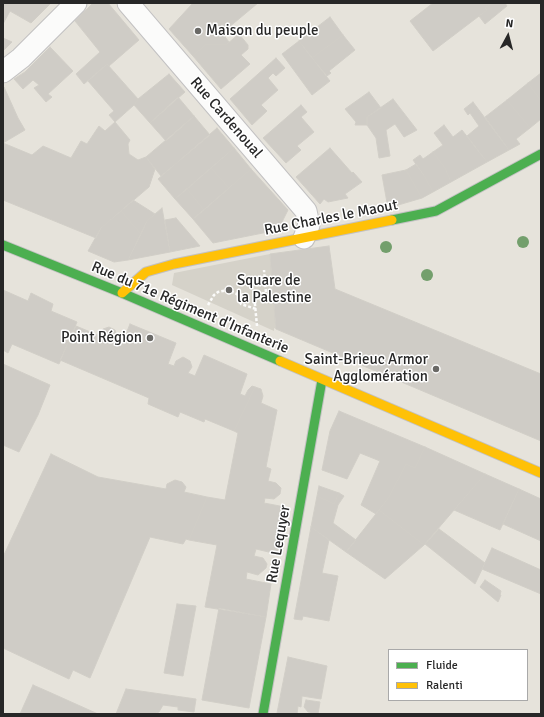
<!DOCTYPE html>
<meta charset="utf-8">
<style>
body{margin:0}
#map{position:relative;width:544px;height:717px;overflow:hidden;background:#e6e3db;font-family:Signika,sans-serif}
canvas{display:block}
.frame{position:absolute;inset:0;border:4px solid #272727;pointer-events:none}
.legend{position:absolute;left:388px;top:649px;width:140px;height:52px;box-sizing:border-box;background:#fff;border:1px solid #a9a9a9;margin:0;padding:5px 7px;list-style:none;font-size:12px;color:#272727}
.legend li{display:flex;align-items:center;gap:8px;height:20px}
.legend b{width:20px;border:1px solid #a9a9a9}
.north{position:absolute;left:488px;top:16px;width:40px;height:40px;-webkit-text-stroke:3px #fff;paint-order:stroke;rotate:7deg;font-size:11px;font-weight:700;line-height:16px;text-align:center;color:#272727}
.north::after{content:'';display:block;margin:auto;width:14px;height:18px;background:#272727;clip-path:polygon(50% 0,100% 100%,50% 72%,0 100%)}
</style>
<div id="map">
<canvas width="544" height="717"></canvas>
<div class="frame"></div>
<ul class="legend">
<li><b style="height:5px;background:#4caf50"></b>Fluide</li>
<li><b style="height:5px;background:#ffc107"></b>Ralenti</li>
</ul>
<div class="north">N</div>
</div>
<script>
const g = document.querySelector('canvas').getContext('2d');
g.lineJoin = 'round';
function paint(path, color) { g.fillStyle = color; g.fill(path, 'evenodd'); }
const shape = rows => new Path2D(rows.map(r => 'M' + r).join(''));
function trace(path, color, width, dash) { g.strokeStyle = color; g.lineWidth = width; g.lineCap = dash ? 'butt' : 'round'; g.setLineDash(dash || []); g.stroke(path); }
function label(font, color, halo, rows, align = 'center') {
  g.font = font + ' Signika,sans-serif'; g.lineWidth = 3; g.setLineDash([]); g.textBaseline = 'middle'; g.strokeStyle = halo; g.fillStyle = color; for (const [text, x, y, turn = 0] of rows) {
    g.save(); g.translate(x, y); g.rotate((+turn || 0) * Math.PI / 180); g.textAlign = isNaN(turn) ? turn : align; if (halo) g.strokeText(text, 0, 0); g.fillText(text, 0, 0); g.restore();
  }
}
paint(shape([
 [270,254,276,329,274,328,274,331,172,285,174,273]
]), '#d5d2c9');
const building = shape([
 [3,3,48,3,50,4,31,23,10,11,3,24,3,3],
 [93,3,108,3,139,40,109,66,107,64,84,84,76,74,100,52,75,21,93,3],
 [193,3,258,3,222,33,229,42,227,44,205,45,193,56,169,29,193,3],
 [433,3,492,3,485,8,487,10,433,51,410,21,433,3],
 [492,3,505,3,507,6,485,24,479,16,487,10,485,8,492,3],
 [330,17,343,35,312,58,299,41,330,17],
 [239,34,248,45,248,49,241,55,250,64,221,89,193,56,205,45,227,44,239,34],
 [343,35,355,50,329,71,331,73,327,76,312,58,343,35],
 [3,38,12,42,3,51,3,38],
 [299,41,330,81,312,95,282,54,299,41],
 [50,47,73,71,48,94,52,97,46,102,34,88,39,85,33,80,23,89,14,79,25,72,50,47],
 [276,58,285,68,276,76,273,73,268,78,278,90,261,105,267,111,252,125,230,99,276,58],
 [107,64,138,99,134,105,115,122,109,115,114,111,88,81,107,64],
 [541,73,541,101,528,83,541,73],
 [169,74,185,92,150,123,134,105,138,99,169,74],
 [528,83,541,101,541,119,530,128,507,100,528,83],
 [3,87,4,87,18,118,25,130,3,143,3,87],
 [369,92,381,108,367,117,367,125,355,125,356,122,345,109,369,92],
 [178,97,194,116,166,141,150,123,178,97],
 [393,99,417,130,404,137,395,124,386,130,390,156,379,158,376,138,367,125,367,117,393,99],
 [507,100,530,128,516,139,520,144,509,150,485,117,507,100],
 [473,102,509,150,487,162,467,136,479,126,470,113,468,115,464,109,473,102],
 [301,105,307,112,301,117,314,132,297,146,301,150,286,163,263,138,301,105],
 [194,116,210,135,161,176,146,157,194,116],
 [115,122,130,140,128,144,129,154,138,160,146,157,155,169,149,187,101,228,96,238,3,200,3,143,32,155,43,146,71,158,81,141,87,144,99,126,105,131,115,122],
 [444,125,453,137,462,130,487,162,451,182,445,168,433,152,443,145,434,133,444,125],
 [217,128,234,148,175,199,158,179,217,128],
 [234,148,251,169,229,188,211,168,234,148],
 [330,148,352,173,353,172,362,182,345,194,348,198,328,202,324,199,320,204,296,177,330,148],
 [433,152,445,168,451,182,433,192,425,177,413,160,420,155,423,159,433,152],
 [416,164,425,177,433,192,422,198,406,170,416,164],
 [211,168,229,188,204,210,187,189,211,168],
 [251,169,288,210,278,230,213,243,193,219,251,169],
 [406,170,422,198,388,208,382,175,406,170],
 [187,189,204,210,193,219,175,199,187,189],
 [133,200,155,214,147,221,141,234,121,211,133,200],
 [162,208,170,252,128,260,147,221,162,208],
 [121,211,141,234,128,260,114,262,88,251,101,228,121,211],
 [176,218,200,246,170,252,165,220,176,218],
 [329,246,335,289,541,374,541,441,276,329,270,254,329,246],
 [3,290,28,301,31,293,53,304,51,311,77,322,59,364,12,344,8,353,3,350,3,290],
 [130,324,176,343,168,364,174,366,176,361,183,357,190,361,192,367,188,373,195,376,204,355,247,374,240,394,245,396,248,390,252,386,255,387,234,431,205,419,204,422,180,412,178,417,148,404,149,398,60,360,76,326,100,336,103,329,109,327,115,330,117,336,114,341,122,344,130,324],
 [3,364,50,385,38,415,19,452,3,445,3,364],
 [255,387,261,389,263,396,261,403,277,410,266,467,271,469,268,481,276,483,281,488,280,494,274,499,265,498,264,503,285,507,277,554,256,549,254,556,263,558,267,564,266,568,258,575,247,572,246,579,271,584,266,617,205,607,217,545,189,540,207,497,225,500,238,433,234,431,255,387],
 [339,411,425,447,415,468,406,464,389,497,376,514,361,505,380,461,360,453,347,479,322,470,330,431,339,411],
 [425,447,485,474,424,545,379,510,389,497,406,464,415,468,425,447],
 [51,454,98,477,166,489,167,484,175,480,182,482,186,487,184,492,207,497,189,540,186,539,183,544,150,537,90,678,73,670,69,679,3,648,3,557,51,454],
 [485,474,519,489,500,530,454,510,485,474],
 [319,486,339,493,334,504,317,496,319,486],
 [519,489,541,499,541,541,503,524,519,489],
 [339,493,344,496,338,505,333,523,356,540,346,552,311,527,317,496,334,504,339,493],
 [379,510,424,545,385,579,346,552,379,510],
 [311,527,329,540,322,573,338,576,329,621,303,616,302,620,294,619,311,527],
 [439,529,485,563,475,584,425,544,439,529],
 [492,548,541,570,541,594,482,569,492,548],
 [485,580,501,591,500,595,501,595,498,602,480,587,485,580],
 [177,604,196,606,183,676,164,673,177,604],
 [219,608,266,617,249,708,202,700,219,608],
 [288,657,327,666,321,699,302,696,301,707,298,706,297,714,277,713,288,657],
 [33,685,49,692,98,714,20,714,33,685],
 [126,689,196,699,194,712,178,710,178,707,163,705,159,712,156,713,116,714,126,689],
 [306,700,320,702,318,714,310,714,310,712,308,712,304,707,306,700]
]);
paint(building, '#cfccc6');
trace(building, '#d1cec7', 1);
const street = shape([
 [128,3,306,211,309,225,304,238],
 [3,72,21,58,76,3]
]);
const fast = shape([
 [392,220,436,211,541,154],
 [3,245,122,293,280,361],
 [263,714,322,380]
]);
const slow = shape([
 [122,293,146,272,174,264,392,220],
 [280,361,541,473]
]);
trace(street, '#c2c1c2', 23);
trace(fast, '#c2c1c2', 11);
trace(slow, '#c2c1c2', 11);
trace(shape([
 [208,305,214,295,218,292,228,290,237,294,241,304,256,309],
 [257,326,254,294,266,293,264,270]
]), '#fbfbfa', 2.5, [3, 2]);
trace(street, '#fbfbfa', 21);
trace(fast, '#4caf50', 9);
trace(slow, '#ffc107', 9);
g.fillStyle = '#739f6c';
for (const [x, y] of [
 [523,242],
 [386,247],
 [427,275]
]) { g.beginPath(); g.arc(x, y, 6, 0, 2 * Math.PI); g.fill(); }
for (const [x, y, r, color] of [
 [198,31,4,"#6a6966"],
 [229,290,4,"#6a6966"],
 [150,338,4,"#6a6966"],
 [436,369,4,"#6a6966"]
]) { const dot = new Path2D(); dot.arc(x, y, r, 0, 2 * Math.PI); g.fillStyle = color; g.fill(dot); trace(dot, '#fff', 1.5); }
label('15px', '#272727', '#fff', [
 ["Maison du peuple",206,31],
 ["Square de",237,281],
 ["la Palestine",237,298],
 ["Point Région",142,338,"right"],
 ["Saint-Brieuc Armor",428,360,"right"],
 ["Agglomération",428,377,"right"]
], 'left');
label('15px', '#272727', '#fff', [
 ["Rue Cardenoual",226,118,49],
 ["Rue Charles le Maout",331,218,-11],
 ["Rue du 71e Régiment d'Infanterie",190,308,23],
 ["Rue Lequyer",279,544,-80]
]);
</script>
